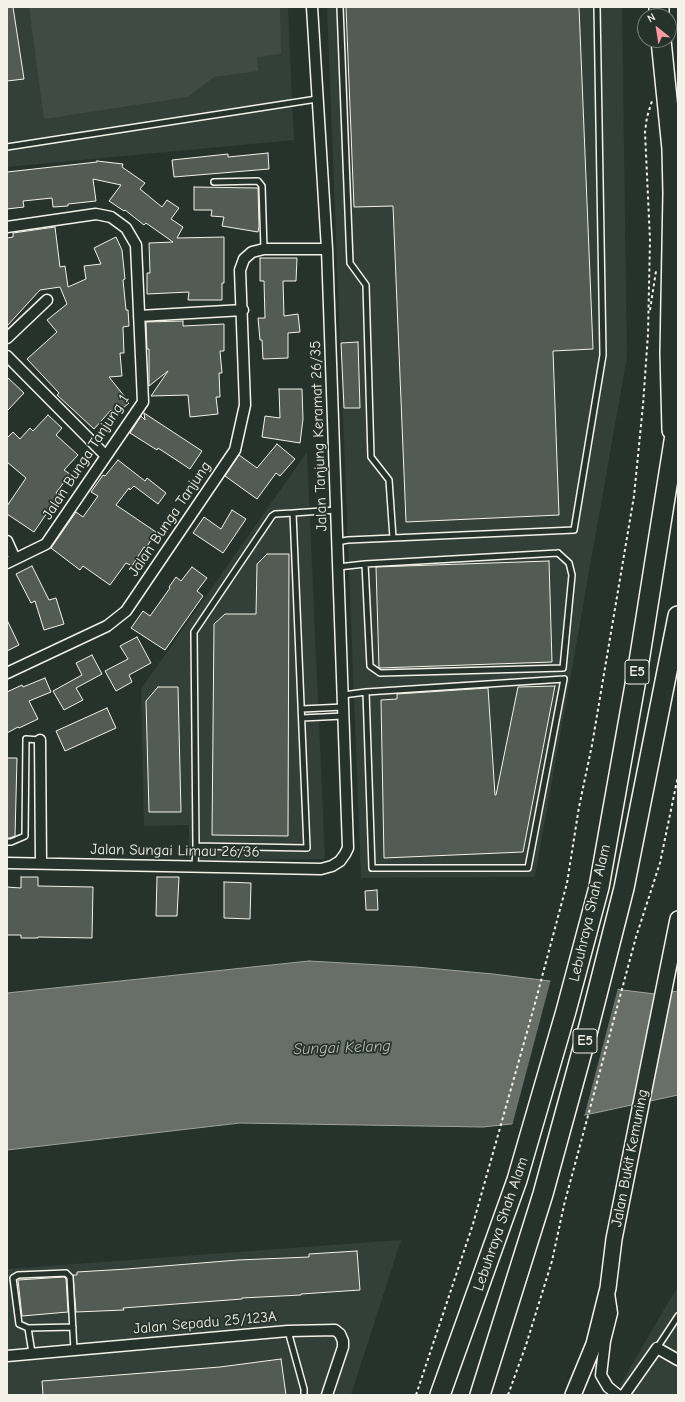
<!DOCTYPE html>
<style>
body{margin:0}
#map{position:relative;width:685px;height:1402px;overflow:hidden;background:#26332d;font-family:"Comic Neue",sans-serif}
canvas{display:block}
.frame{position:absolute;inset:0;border:8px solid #f4f1e8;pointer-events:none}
.north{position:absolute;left:637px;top:8px;width:40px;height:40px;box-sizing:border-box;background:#26332d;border:1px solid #787f78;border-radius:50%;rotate:330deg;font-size:11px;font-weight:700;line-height:16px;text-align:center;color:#f4f1e8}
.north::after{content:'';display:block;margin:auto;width:14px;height:18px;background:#ff9aa2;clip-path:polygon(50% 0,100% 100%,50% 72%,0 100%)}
</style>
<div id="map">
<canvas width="685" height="1402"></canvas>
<div class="frame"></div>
<div class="north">N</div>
</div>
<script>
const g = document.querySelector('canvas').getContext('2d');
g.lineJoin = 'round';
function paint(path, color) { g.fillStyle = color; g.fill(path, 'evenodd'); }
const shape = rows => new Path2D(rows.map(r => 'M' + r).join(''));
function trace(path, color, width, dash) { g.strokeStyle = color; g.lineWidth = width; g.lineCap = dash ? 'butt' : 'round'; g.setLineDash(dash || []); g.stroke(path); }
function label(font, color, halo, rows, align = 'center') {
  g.font = font + ' "Comic Neue",sans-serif'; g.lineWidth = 3.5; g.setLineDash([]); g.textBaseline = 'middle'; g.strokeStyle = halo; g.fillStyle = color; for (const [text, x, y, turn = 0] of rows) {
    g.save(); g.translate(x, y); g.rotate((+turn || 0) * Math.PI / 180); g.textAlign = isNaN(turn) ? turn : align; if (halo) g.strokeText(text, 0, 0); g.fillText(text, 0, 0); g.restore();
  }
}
paint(shape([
 [7,7,288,7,294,140,7,167],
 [327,7,622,7,627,357,535,877,361,878],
 [307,452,325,859,189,860,189,825,144,826,141,689],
 [401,1240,351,1395,7,1395,7,1269],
 [678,1286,678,1395,614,1395]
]), '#333f39');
paint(shape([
 [29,7,280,7,281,54,257,57,258,71,214,77,187,97,44,119]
]), '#414b45');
const water = shape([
 [309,961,416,967,493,974,655,994,678,991,678,1095,576,1117,483,1127,240,1123,7,1150,7,993,309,961]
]);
paint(water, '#676f68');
trace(water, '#9fa39b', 1);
paint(shape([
 [551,979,618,988,584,1117,512,1126]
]), '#26332d');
const building = shape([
 [7,7,13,7,24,79,7,81,7,7],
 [346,7,579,7,593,349,553,351,559,515,406,522,393,206,354,207,346,7],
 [268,153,269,169,174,177,172,160,228,154,228,157,268,153],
 [97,161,123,164,122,167,145,183,140,189,162,207,167,200,179,208,171,219,183,227,177,238,224,237,224,283,222,283,222,300,188,300,189,292,147,294,147,273,150,273,149,243,173,242,146,223,144,225,125,210,124,211,109,201,121,185,93,179,96,201,68,204,68,206,53,207,52,198,23,201,24,207,7,209,7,172,97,162,97,161],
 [194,187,258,188,259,226,258,232,222,226,224,217,211,216,212,210,194,210,194,187],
 [55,227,60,267,65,266,68,287,86,279,84,266,101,264,94,248,116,237,122,250,125,279,123,280,126,310,128,310,129,326,123,327,124,353,120,353,122,376,109,377,125,397,120,397,129,403,115,415,111,410,94,429,57,395,59,393,27,359,57,332,47,320,67,304,60,287,40,290,7,326,7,238,13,237,13,233,55,227],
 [260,258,297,258,296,281,283,281,284,316,298,314,300,332,288,333,288,358,263,359,262,340,260,340,258,318,265,318,264,281,260,281,260,258],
 [183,321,183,326,224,324,224,351,220,351,222,373,219,373,220,397,216,397,218,414,190,417,188,395,151,396,168,371,149,386,149,349,147,349,146,322,183,321],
 [358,342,360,408,344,408,341,343,358,342],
 [7,377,24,393,7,411,7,377],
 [279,389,302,389,303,419,300,443,262,437,265,416,280,418,279,389],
 [144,413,202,451,190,469,158,448,157,450,130,433,141,416,145,420,144,413],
 [48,415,62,428,56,435,78,455,64,470,70,474,56,493,62,497,50,515,47,513,34,532,7,514,7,506,26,478,7,462,7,438,13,432,20,439,30,428,33,431,48,415],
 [277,444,295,459,280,476,276,473,257,499,225,476,239,455,257,468,277,444],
 [118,460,145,481,147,478,166,493,158,504,134,486,130,490,129,488,116,505,156,532,146,548,144,547,132,566,126,563,110,585,83,566,80,570,51,548,76,512,83,517,98,496,91,492,103,475,105,476,118,460],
 [232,510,246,519,223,553,193,533,204,517,221,529,232,510],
 [267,554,289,554,288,836,212,835,214,624,225,614,256,614,257,564,267,554],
 [549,561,552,662,379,668,376,567,549,561],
 [32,566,49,600,56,598,64,624,44,630,35,601,31,603,16,574,32,566],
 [192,567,207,578,197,591,203,596,165,650,131,628,143,611,150,616,170,588,169,587,176,577,181,581,192,567],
 [7,620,19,645,7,651,7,620],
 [137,637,151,663,129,675,132,682,116,691,105,671,128,659,120,646,137,637],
 [92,655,102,674,76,688,83,700,64,710,53,691,82,675,76,663,92,655],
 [45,678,51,692,29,701,38,719,19,728,18,727,7,733,7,692,22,685,23,687,45,678],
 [555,686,523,852,384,858,381,700,397,699,397,694,488,688,495,795,496,795,518,687,555,686],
 [158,687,178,687,181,812,149,812,146,701,158,687],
 [107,708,116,728,65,751,56,731,107,708],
 [7,758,17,758,15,836,10,838,7,838,7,758],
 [21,877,38,877,38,886,93,887,92,938,38,937,38,938,21,938,21,935,7,935,7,887,21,888,21,877],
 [157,877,179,877,177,916,156,916,157,877],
 [224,882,251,883,250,919,224,918,224,882],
 [377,890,378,910,366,910,365,891,377,890],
 [357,1251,360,1290,301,1294,301,1295,242,1298,242,1299,123,1308,124,1310,76,1312,73,1275,77,1275,77,1272,127,1269,238,1260,309,1257,309,1254,357,1251],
 [64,1277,66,1279,68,1312,22,1316,18,1280,64,1277],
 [281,1359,286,1395,43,1395,42,1381,220,1367,281,1359]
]);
paint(building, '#525c55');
trace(building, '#f4f1e8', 1);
const service = shape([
 [340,7,350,263,366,285,371,457,389,480,393,538],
 [7,147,317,99],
 [214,182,258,181,262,186,264,249],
 [293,513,307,848,196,846,194,632,272,516,275,514,293,513],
 [293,513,336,510],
 [337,542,348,540,574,530,603,355,597,7],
 [558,553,569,563,572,575,563,668,380,673,370,666,365,564,558,553],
 [338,567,365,564],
 [564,679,528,868,372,868,366,692,564,679],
 [343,695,366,692],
 [302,709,343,707],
 [302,718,343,716],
 [7,842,11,842,25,836,26,739,40,740],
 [195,866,196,846],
 [28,1328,73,1327],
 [288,1331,304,1389,304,1395],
 [657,1348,678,1316],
 [32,1353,28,1328,19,1324,13,1278,18,1275,66,1273,70,1277,74,1350]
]);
const minor = shape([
 [7,227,96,214,111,217,126,228,136,245,143,402,46,544,7,563],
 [139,316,243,310],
 [7,338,47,300],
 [7,356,106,456],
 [7,541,15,559],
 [7,673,107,626,126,611,235,450,245,405,240,270,244,259,252,252,264,249,327,249],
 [40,740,41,863],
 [7,863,321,869,332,866,340,861,345,854,348,848,327,249,312,7],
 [609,1293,612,1313,605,1341,601,1375,608,1387,618,1395],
 [7,1356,288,1331,335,1330,340,1334,343,1341,343,1347,327,1395],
 [624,1395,657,1348,678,1360]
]);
const secondary = shape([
 [573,1395,594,1344,608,1288,614,1239,678,919]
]);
const motorway = shape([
 [659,7,659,16],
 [661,40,672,149,673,193,670,353,672,430],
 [440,1395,517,1180,566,1011,599,887,638,668,678,416],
 [480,1395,543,1194,589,1026,624,888,678,616]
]);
trace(service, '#f4f1e8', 8);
trace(minor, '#f4f1e8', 13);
trace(secondary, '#f4f1e8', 18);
trace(motorway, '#f4f1e8', 22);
trace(shape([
 [678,50,678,44],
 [650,310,656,271],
 [416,1395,473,1224,534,1007,567,883,579,807,592,745,634,496,643,405,648,334,650,240,645,132,647,117,652,101],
 [508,1395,526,1345,552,1261,564,1205,636,937,660,863,678,776]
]), '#f4f1e8', 2, [3, 3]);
trace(service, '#26332d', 5);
trace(minor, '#26332d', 10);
trace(secondary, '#26332d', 15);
trace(motorway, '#26332d', 19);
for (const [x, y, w] of [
 [637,672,24],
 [585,1041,24]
]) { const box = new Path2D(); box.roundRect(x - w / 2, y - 12, w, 24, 3); g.fillStyle = '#26332d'; g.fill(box); trace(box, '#f4f1e8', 1); }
label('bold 14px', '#f4f1e8', null, [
 ["E5",637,672],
 ["E5",585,1041]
]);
label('15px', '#f4f1e8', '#26332d', [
 ["Jalan Tanjung Keramat 26/35",319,436,-92],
 ["Jalan Bunga Tanjung 1",86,457,-57],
 ["Jalan Bunga Tanjung",170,519,-56],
 ["Jalan Sungai Limau 26/36",175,851,1],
 ["Lebuhraya Shah Alam",590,913,-77],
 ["Jalan Bukit Kemuning",630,1158,-79],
 ["Lebuhraya Shah Alam",501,1224,-71],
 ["Jalan Sepadu 25/123A",205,1323,-5]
]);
label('italic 16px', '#bcbdb5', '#26332d', [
 ["Sungai Kelang",342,1048,-2]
]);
</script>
